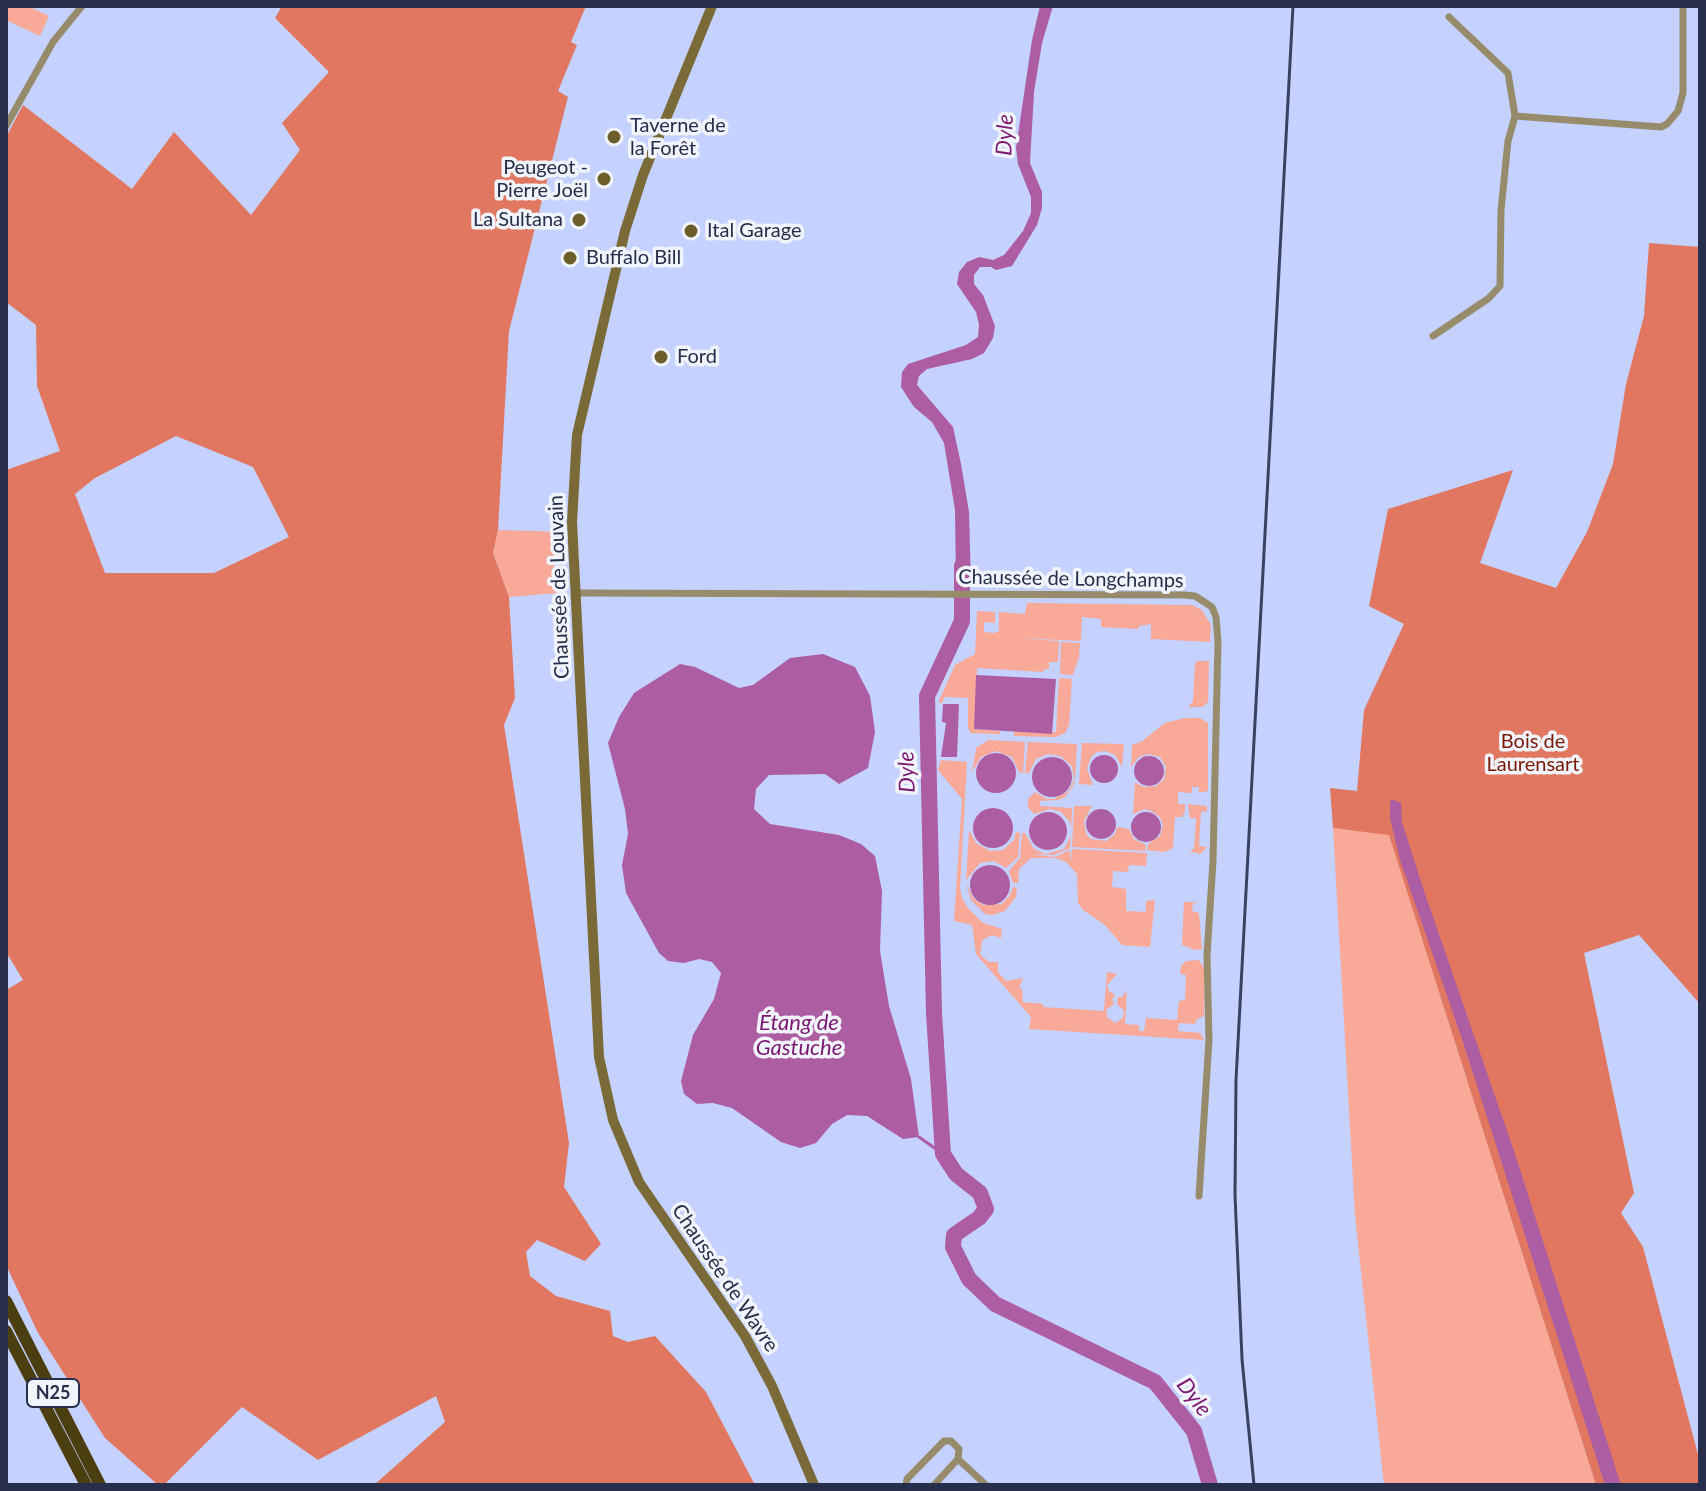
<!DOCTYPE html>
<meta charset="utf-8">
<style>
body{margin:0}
#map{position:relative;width:1706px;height:1491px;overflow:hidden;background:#c5d1fe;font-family:Lato,sans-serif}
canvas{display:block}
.frame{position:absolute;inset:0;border:8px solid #272e4b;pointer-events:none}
</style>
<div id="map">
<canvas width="1706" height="1491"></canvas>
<div class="frame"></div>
</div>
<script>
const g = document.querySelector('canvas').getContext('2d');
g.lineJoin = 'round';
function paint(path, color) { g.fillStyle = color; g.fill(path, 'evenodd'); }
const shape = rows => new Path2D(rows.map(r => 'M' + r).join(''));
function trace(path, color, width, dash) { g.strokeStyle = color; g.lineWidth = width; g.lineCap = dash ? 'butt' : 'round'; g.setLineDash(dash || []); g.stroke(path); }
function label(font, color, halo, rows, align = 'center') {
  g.font = font + ' Lato,sans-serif'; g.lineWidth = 7; g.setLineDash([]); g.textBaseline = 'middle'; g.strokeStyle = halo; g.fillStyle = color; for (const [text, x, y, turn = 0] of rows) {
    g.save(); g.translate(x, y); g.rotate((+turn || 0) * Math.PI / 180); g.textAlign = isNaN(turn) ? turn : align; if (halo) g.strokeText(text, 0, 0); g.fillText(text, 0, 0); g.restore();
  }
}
paint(shape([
 [6,6,28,6,49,16,40,36,6,20],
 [564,527,565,536,562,539,554,540,554,580,558,593,509,597,493,553,498,530,562,532],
 [1027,603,1192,605,1202,610,1211,625,1210,642,1151,639,1151,624,1139,626,1138,629,1101,627,1101,619,1082,617,1081,641,1017,638,1059,641,1058,662,1049,662,1049,669,1044,669,1043,672,977,668,974,729,1000,731,1000,734,970,733,970,730,968,729,968,698,944,697,943,702,938,703,955,665,975,654,977,611,995,612,995,623,984,622,984,632,994,633,999,631,999,612,1025,614],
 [1061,642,1080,643,1079,657,1073,675,1060,674],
 [1197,661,1209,661,1208,702,1203,707,1188,707,1193,701,1195,664],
 [1059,678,1072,679,1069,725,1065,733,1056,737,1014,736,1014,732,1056,732],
 [1185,718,1200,718,1208,723,1208,791,1199,793,1199,787,1192,787,1192,793,1178,792,1178,804,1185,804,1185,811,1182,817,1175,817,1173,848,1164,852,1147,850,1148,844,1160,836,1163,825,1160,817,1151,811,1145,809,1133,814,1135,782,1143,787,1156,786,1164,779,1166,767,1160,757,1149,754,1139,757,1131,767,1132,745,1141,742,1165,723],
 [988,740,1025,742,1023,773,1019,772,1012,757,995,751,981,757,972,772,976,748],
 [1028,742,1077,744,1075,778,1072,788,1065,797,1058,800,1040,801,1040,806,1072,808,1071,830,1070,822,1061,812,1050,809,1034,814,1028,807,1028,799,1035,792,1047,799,1054,799,1069,791,1074,779,1072,766,1060,756,1048,754,1036,759,1029,773,1025,773],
 [1082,743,1124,744,1122,767,1115,755,1105,751,1097,752,1091,757,1087,769,1093,785,1079,784],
 [941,760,967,762,960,888,962,898,968,908,983,923,1002,929,1001,938,992,935,982,940,980,955,989,962,998,962,998,972,1006,981,1023,978,1019,988,1022,989,1023,1002,1043,1004,1043,1007,1104,1011,1107,972,1117,974,1107,985,1109,991,1115,995,1112,999,1114,1004,1106,1010,1107,1017,1115,1023,1123,1018,1124,1011,1117,1004,1118,997,1122,997,1127,990,1125,1024,1139,1025,1139,1031,1144,1031,1146,1018,1177,1020,1179,1001,1185,1000,1186,975,1180,974,1181,966,1186,961,1199,960,1204,968,1204,1016,1197,1019,1195,1024,1179,1023,1178,1031,1200,1033,1204,1040,1029,1029,1031,1017,976,954,972,925,954,921,962,799,938,770],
 [1188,804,1207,806,1207,811,1201,812,1199,846,1207,847,1200,854,1189,851,1194,849,1196,818,1190,818],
 [1074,806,1092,806,1084,821,1086,834,1091,839,1106,841,1115,834,1117,827,1129,829,1134,839,1146,845,1145,851,1072,847],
 [1333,828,1389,834,1596,1485,1384,1485,1355,1216],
 [969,830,976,843,990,851,1003,850,1014,840,1016,832,1020,833,1018,857,1006,868,994,861,980,863,966,880],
 [1022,833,1025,833,1034,849,1046,854,1064,849,1071,835,1070,848,1054,855,1029,854,1055,857,1070,850,1070,863,1072,849,1147,853,1146,866,1129,865,1128,872,1113,871,1112,887,1126,889,1126,911,1146,912,1146,901,1155,900,1150,947,1122,945,1105,925,1083,910,1078,903,1077,874,1066,862,1056,858,1031,858,1019,869,1018,883,1013,883,1009,871,1020,858],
 [966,882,973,898,983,905,1002,904,1010,895,1013,887,1017,888,1016,897,1005,911,992,915,985,914,971,900],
 [1184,902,1199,902,1193,903,1192,911,1199,913,1202,949,1195,950,1182,945]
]), '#f8a997');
paint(shape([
 [282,6,586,6,571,42,577,45,558,91,568,97,509,331,498,530,493,553,509,597,515,698,504,725,569,1143,564,1187,601,1244,585,1261,537,1240,526,1252,530,1276,556,1296,610,1311,613,1336,628,1342,655,1336,706,1392,755,1485,374,1485,445,1422,436,1396,318,1460,242,1407,164,1485,158,1485,105,1438,38,1333,6,1265,6,990,23,980,6,952,6,470,60,451,37,386,36,325,6,302,6,137,23,105,132,189,174,132,251,215,300,150,282,123,329,72,275,18],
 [176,436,253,467,289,537,214,573,105,573,75,494,95,478],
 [1649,243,1700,247,1700,1004,1639,935,1584,953,1634,1193,1621,1213,1643,1247,1700,1462,1700,1485,1596,1485,1389,835,1333,828,1330,788,1357,791,1364,710,1404,624,1369,606,1388,509,1513,470,1480,563,1556,588,1587,532,1613,464,1626,384,1644,316]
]), '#e17761');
paint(shape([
 [1040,6,1053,6,1042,43,1034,92,1030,163,1042,192,1042,208,1037,225,1012,266,996,270,991,267,980,267,974,275,974,284,983,295,995,326,993,338,984,353,972,359,927,369,919,376,917,385,953,427,961,464,969,512,971,585,956,585,955,510,944,443,932,422,914,407,901,387,902,372,908,364,966,345,978,337,979,325,976,312,957,284,959,272,967,262,979,257,993,260,1004,255,1023,231,1031,213,1031,197,1018,164,1016,148,1032,40],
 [823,654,855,667,870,696,875,732,868,768,839,784,825,774,769,775,756,789,754,809,770,824,839,835,861,844,875,856,882,891,880,951,889,1006,911,1079,919,1137,903,1139,867,1116,847,1115,832,1124,816,1143,800,1148,781,1142,732,1108,713,1103,697,1104,684,1094,681,1081,693,1035,714,999,721,973,712,962,699,959,684,963,668,961,659,953,626,893,622,865,628,834,625,809,608,743,619,717,634,693,680,664,695,667,739,688,753,685,790,658],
 [976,675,1056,679,1052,734,974,729],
 [943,704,959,704,957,757,941,757,946,723,942,722],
 '976 773a20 20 0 1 1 40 0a20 20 0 1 1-40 0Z',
 '1090 769a14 14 0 1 1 28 0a14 14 0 1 1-28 0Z',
 '1134 771a15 15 0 1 1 30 0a15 15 0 1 1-30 0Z',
 '1032 777a20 20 0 1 1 40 0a20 20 0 1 1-40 0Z',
 [1394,800,1401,803,1402,822,1424,891,1514,1151,1621,1485,1605,1485,1462,1039,1400,860,1390,818,1390,801],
 '973 828a20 20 0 1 1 40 0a20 20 0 1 1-40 0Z',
 '1086 824a15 15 0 1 1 30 0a15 15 0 1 1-30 0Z',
 '1029 831a19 19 0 1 1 38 0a19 19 0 1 1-38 0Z',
 '1131 827a15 15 0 1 1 30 0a15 15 0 1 1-30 0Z',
 '970 885a20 20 0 1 1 40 0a20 20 0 1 1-40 0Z'
]), '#ad5da1');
trace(shape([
 [919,1137,943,1154]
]), '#ad5da1', 3);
trace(shape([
 [962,566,962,621,927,696,934,1013,943,1154,956,1174,980,1193,986,1209,979,1218,954,1235,953,1247,969,1279,995,1304,1155,1382,1194,1431,1210,1485]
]), '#ad5da1', 16);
trace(shape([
 [1515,116,1661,127,1667,124,1678,111,1683,93,1683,6],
 [6,126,53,42,82,6],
 [1433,336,1489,298,1500,286,1501,210,1508,141,1515,116,1508,73,1449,17],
 [576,593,1185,595,1195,596,1212,607,1216,617,1218,642,1213,861,1207,955,1209,1040,1199,1196],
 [906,1485,907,1479,944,1441,951,1441,959,1449,958,1459],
 [934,1485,958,1459,986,1485]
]), '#968c6c', 7);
trace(shape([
 [712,6,643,175,625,231,577,435,572,522,599,1057,613,1120,639,1182,745,1336,772,1386,814,1485]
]), '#796a37', 10);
trace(shape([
 [6,1301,100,1485],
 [6,1331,86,1485]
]), '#4b3e11', 12);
trace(shape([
 [1254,1485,1242,1359,1235,1195,1236,1080,1293,6]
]), '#394160', 3);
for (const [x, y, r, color] of [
 [614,137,8,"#6c5d2a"],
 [604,179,8,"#6c5d2a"],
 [579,220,8,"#6c5d2a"],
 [691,231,8,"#6c5d2a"],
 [570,258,8,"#6c5d2a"],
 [661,357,8,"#6c5d2a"]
]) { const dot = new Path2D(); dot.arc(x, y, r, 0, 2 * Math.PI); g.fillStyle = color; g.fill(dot); trace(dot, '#f1f4fb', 3); }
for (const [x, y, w] of [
 [53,1393,52]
]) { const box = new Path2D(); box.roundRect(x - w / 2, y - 14, w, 28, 6); g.fillStyle = '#f1f4fb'; g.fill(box); trace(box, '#272e4b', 2); }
label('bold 18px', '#272e4b', null, [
 ["N25",53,1393]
]);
label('20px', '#272e4b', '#f1f4fb', [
 ["Taverne de",630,126],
 ["la Forêt",630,149],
 ["Peugeot -",588,168,"right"],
 ["Pierre Joël",588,191,"right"],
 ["La Sultana",563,220,"right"],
 ["Ital Garage",707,231],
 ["Buffalo Bill",586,258],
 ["Ford",677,357]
], 'left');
label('20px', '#272e4b', '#f1f4fb', [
 ["Chaussée de Longchamps",1071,579,1],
 ["Chaussée de Louvain",559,587,-92],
 ["Chaussée de Wavre",725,1278,56]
]);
label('20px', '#781905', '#f1f4fb', [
 ["Bois de",1533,742],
 ["Laurensart",1533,765]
]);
label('italic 22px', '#7b1771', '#f1f4fb', [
 ["Dyle",1005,135,-88],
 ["Dyle",907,772,-92],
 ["Étang de",799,1023],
 ["Gastuche",799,1048],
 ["Dyle",1194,1397,53]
]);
</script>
